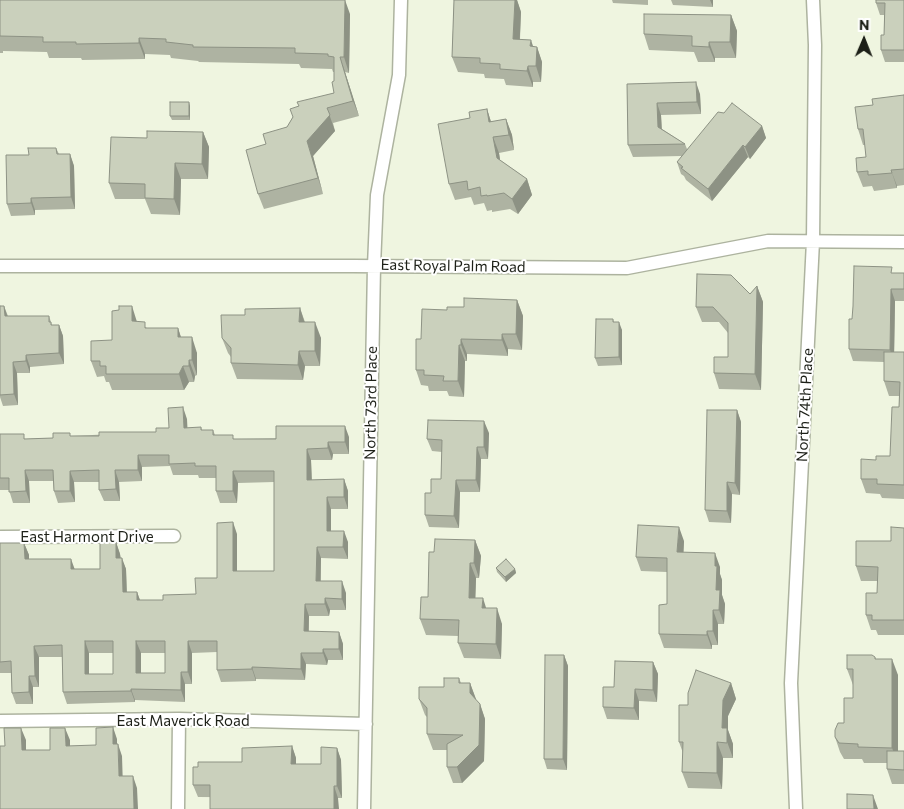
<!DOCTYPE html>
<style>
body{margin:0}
#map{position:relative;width:904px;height:809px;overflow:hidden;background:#eff5e0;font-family:Commissioner,sans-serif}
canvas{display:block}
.north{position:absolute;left:839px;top:15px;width:50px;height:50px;-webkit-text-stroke:4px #fff;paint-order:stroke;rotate:1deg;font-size:14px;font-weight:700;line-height:20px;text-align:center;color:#1d2018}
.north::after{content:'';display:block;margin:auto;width:18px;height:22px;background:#1d2018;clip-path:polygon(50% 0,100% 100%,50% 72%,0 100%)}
</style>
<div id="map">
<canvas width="904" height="809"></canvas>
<div class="north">N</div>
</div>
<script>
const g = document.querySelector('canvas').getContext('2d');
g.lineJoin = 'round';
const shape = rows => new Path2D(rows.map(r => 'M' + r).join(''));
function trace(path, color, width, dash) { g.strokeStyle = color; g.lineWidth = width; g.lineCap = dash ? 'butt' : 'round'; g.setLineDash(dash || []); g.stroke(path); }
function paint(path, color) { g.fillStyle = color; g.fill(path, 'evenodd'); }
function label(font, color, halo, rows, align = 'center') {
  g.font = font + ' Commissioner,sans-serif'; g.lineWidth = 4; g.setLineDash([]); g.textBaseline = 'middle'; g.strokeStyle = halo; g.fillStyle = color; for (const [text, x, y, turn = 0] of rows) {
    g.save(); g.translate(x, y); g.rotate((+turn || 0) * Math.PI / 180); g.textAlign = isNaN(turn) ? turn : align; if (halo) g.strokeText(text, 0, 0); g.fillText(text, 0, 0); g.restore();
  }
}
const minor = shape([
 [0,266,353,266,627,268,768,241,904,242],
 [0,537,174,536],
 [0,721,179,719,366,724],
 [178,809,179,719],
 [364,809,374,266,377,195,399,75,401,0],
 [796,809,791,683,813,241,815,45,813,0]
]);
trace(minor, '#adb39f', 15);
trace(minor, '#fff', 12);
paint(shape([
 [0,0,350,14,349,73,345,72,359,116,333,123,335,131,313,156,323,194,264,209,258,194,266,144,287,127,299,106,334,93,334,72,333,72,332,69,301,68,299,64,199,62,198,61,171,58,170,55,145,54,145,59,82,60,81,58,49,58,47,52,3,51,3,53,0,53],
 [454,0,517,0,521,12,520,39,533,47,537,47,542,62,541,82,533,82,533,87,506,85,504,79,485,78,484,74,458,72,452,57],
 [612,0,648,0,648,5,613,3],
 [671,0,713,0,713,7,673,5],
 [904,0,904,62,885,62,881,50,884,35,884,15,880,15,876,3],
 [731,15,737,31,736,58,715,58,715,62,698,62,694,52,649,50,644,34],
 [627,84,700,94,701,114,661,115,662,129,685,144,687,149,762,126,766,138,750,159,748,157,712,201,686,180,684,176,681,174,677,162,682,156,633,157,628,145],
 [904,95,904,185,897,186,897,188,874,191,872,186,863,187,857,172,866,157,865,145,863,145,858,129,873,105],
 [190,106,190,120,172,120,170,116],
 [487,109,491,122,506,119,512,135,514,150,499,153,500,160,527,179,532,195,518,214,510,209,492,212,492,210,487,211,484,203,474,205,471,197,455,200,449,184,470,118],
 [203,132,209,147,208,179,181,179,180,215,151,214,145,199,115,199,109,183,147,138],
 [56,148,59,154,70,154,74,166,75,209,35,210,35,215,11,216,7,204,29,155],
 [894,273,904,273,904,301,895,301,894,352,904,352,904,499,882,498,880,494,866,493,861,479,876,460,890,456,899,407,899,396,889,396,884,381,884,362,853,361,849,349],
 [757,286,763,302,761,390,719,389,714,373,728,357,728,333,719,322,702,322,696,307,750,294],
 [517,300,523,316,522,350,508,349,508,356,467,354,467,361,465,361,464,397,449,396,447,391,429,391,428,386,421,385,416,370,421,339,464,307],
 [0,306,4,306,8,316,49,316,52,325,59,325,63,336,64,364,30,367,30,373,17,373,18,405,3,406,0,397],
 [300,308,305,322,321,338,320,366,305,366,303,380,237,379,231,363,231,357,228,353,222,338,245,315],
 [613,319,614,322,622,330,622,365,598,366,595,358],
 [137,322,147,328,178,328,181,337,197,353,197,375,195,376,194,382,189,382,184,390,112,390,109,382,106,382,104,376,97,377,91,361,112,340],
 [737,410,741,422,740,495,732,494,731,523,709,522,705,510],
 [187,419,187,428,201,427,202,430,213,430,215,435,235,439,349,437,349,454,333,454,332,460,311,460,312,480,344,479,348,491,348,509,331,509,331,531,348,542,348,559,321,558,321,581,346,593,346,610,330,610,329,616,309,616,309,632,339,632,343,644,343,660,328,660,327,665,306,664,305,680,256,679,256,681,221,682,217,670,217,652,192,653,192,684,185,684,185,702,135,700,135,702,67,704,63,692,62,657,39,657,39,687,33,687,33,704,16,704,12,693,11,673,0,673,0,543,24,543,29,555,29,559,74,569,100,569,116,542,120,554,121,558,126,569,127,592,137,592,140,600,163,600,196,594,217,578,237,534,237,571,274,571,274,482,238,483,237,503,220,503,216,491,216,478,199,478,198,475,173,475,170,466,142,467,142,481,119,482,120,501,104,501,99,490,99,482,74,482,75,502,58,503,54,491,53,481,29,481,30,503,13,503,9,490,0,490,0,434,26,439,53,438,71,436,156,432,169,428],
 [89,653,113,653,113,674,89,674],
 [141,653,165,653,165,673,141,673],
 [489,433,488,459,481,459,480,492,460,492,459,528,429,527,425,515,431,493,441,479,442,452,432,451,427,439],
 [904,528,904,635,878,635,876,630,871,630,866,615,877,593,878,581,861,581,856,566,891,541],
 [475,540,481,556,479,578,476,578,475,598,502,624,501,659,464,658,458,643,458,636,426,635,420,619,428,597,434,552],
 [684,541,683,553,720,567,720,574,722,580,722,595,725,604,724,624,718,624,718,645,712,645,712,649,664,648,659,634,667,604,667,572,641,571,636,557],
 [496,568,515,569,516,573,506,582,497,572],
 [564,655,568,666,567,770,547,769,544,759],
 [875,657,876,659,898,675,898,751,904,751,904,784,892,784,887,769,887,763,864,763,862,759,844,759,840,752,835,737,844,723,853,698,853,685,847,669],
 [653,662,658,674,657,702,639,701,639,720,607,719,603,707,614,687],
 [459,678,461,683,470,683,476,700,480,704,485,719,484,761,462,783,453,783,447,767,447,750,433,750,427,734,427,717,425,715,419,699,444,687],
 [731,683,736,699,728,716,728,730,733,744,733,758,723,758,722,789,688,788,682,772,683,753,679,742,688,705],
 [292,746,296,758,296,764,321,764,337,748,341,760,342,798,198,797,193,785,198,767,242,762]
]), '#aeb3a2');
paint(shape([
 [345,0,350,14,349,73,344,57],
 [515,0,517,0,521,12,519,55,513,39],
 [710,0,713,0,713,7],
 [731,15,737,31,736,58,730,42],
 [139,38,145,54,145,59,139,43],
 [531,40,536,55,537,47,542,62,541,82,536,66,530,46],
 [709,42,715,58,715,62,709,47],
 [340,57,345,72,359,116,353,101],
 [528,66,533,82,533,87,527,71],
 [696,82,700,94,701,114,697,102],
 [189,102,190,106,190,120,189,116],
 [657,103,661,115,662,138,658,127],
 [327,108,335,131,313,156,323,194,318,178,307,141],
 [487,109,492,125,495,138,489,122],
 [506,119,512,135,514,150,509,135],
 [762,126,766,138,750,159,745,147],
 [203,132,209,147,208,179,202,164],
 [493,137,499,153,502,173,497,158],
 [743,145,748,157,712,201,708,189],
 [70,154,74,166,75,209,71,197],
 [175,163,181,179,180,215,174,199],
 [891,170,897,186,897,188],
 [527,179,532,195,518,214,512,199],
 [31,198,35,210,35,215,31,203],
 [757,286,763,302,761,390,755,374],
 [891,289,895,301,894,362,890,350],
 [517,300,523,316,522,350,516,334],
 [4,306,8,318,5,316],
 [132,306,137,322,132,321],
 [300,308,305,324,299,322],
 [315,322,321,338,320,366,315,351],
 [619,322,622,330,622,365,619,357],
 [59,325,63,336,64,364,59,353],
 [178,328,183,344,178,337],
 [502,334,508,349,508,356,502,340],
 [192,337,197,353,197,375,192,360],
 [461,339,467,354,467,361,461,345],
 [459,345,465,361,464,397,458,381],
 [299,351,305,366,303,380,298,365],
 [26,355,30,367,30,373,26,361],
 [189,360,195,376,194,382,189,366],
 [13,362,17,373,18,405,14,394],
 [183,366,189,382,184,390,179,374],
 [183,407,187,419,188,439,184,428],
 [737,410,741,422,740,495,735,483],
 [484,421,489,433,488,459,484,447],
 [345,426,349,437,349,454,345,442],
 [328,442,333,454,332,460,328,448],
 [477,447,481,459,480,492,476,480],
 [307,449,311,460,312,491,307,480],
 [138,455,142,467,142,481,138,470],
 [25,470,29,481,30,503,26,491],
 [115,470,119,482,120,501,116,489],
 [70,471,74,482,75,502,70,491],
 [233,471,238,483,237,503,233,491],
 [344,479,348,491,348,509,344,497],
 [456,480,460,492,459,528,454,516],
 [727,482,732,494,731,523,727,511],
 [327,497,331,509,331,542,327,531],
 [233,522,237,534,237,583,233,571],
 [679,527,684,541,683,566,677,552],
 [344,531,348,542,348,559,343,547],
 [475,540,481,556,479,578,474,563],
 [116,542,120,554,121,570,116,558],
 [24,543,29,555,29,570,25,559],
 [317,547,321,558,320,592,316,581],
 [715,553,720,567,720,574,722,580,722,595,725,604,724,624,719,610,716,590,715,566],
 [122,558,126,569,127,604,123,592],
 [71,559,75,570,71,569],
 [470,563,476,578,475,613,469,598],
 [515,569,516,573,506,582,505,577],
 [342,581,346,593,346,610,342,599],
 [137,592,141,603,137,600],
 [325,598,330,610,329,616,325,604],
 [483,598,488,614,482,608],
 [305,604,309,616,308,643,304,631],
 [497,608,502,624,501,659,496,644],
 [713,610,718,624,718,645,713,631],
 [707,631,712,645,712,649,707,635],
 [339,632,343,644,343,660,339,649],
 [85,641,89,653,89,685,85,674],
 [136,641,141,653,141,684,136,673],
 [188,641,192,653,192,684,188,672],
 [34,646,39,657,39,687,35,676],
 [323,649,328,660,327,665,323,653],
 [301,653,306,664,305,680,301,669],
 [564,655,568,666,567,770,563,759],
 [892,659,898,675,898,763,892,748],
 [653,662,658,674,657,702,653,690],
 [252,667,256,679,256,681,252,669],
 [181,672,185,684,185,702,181,690],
 [29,676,33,687,33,704,29,692],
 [470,683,476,699,476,709,470,693],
 [731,683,736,699,728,716,728,730,733,744,733,758,722,728,723,700],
 [131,689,135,700,135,702,131,691],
 [635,689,639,701,639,720,634,708],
 [480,704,485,719,484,761,462,783,457,767],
 [113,727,117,739,117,756,113,744],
 [21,728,26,740,26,762,22,750],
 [65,728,70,740,70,758,66,746],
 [717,742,723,758,722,789,717,773],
 [118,744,122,756,123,788,119,776],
 [292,746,296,758,296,776,291,764],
 [337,748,341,760,342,798,337,786],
 [133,776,137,788,138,809,134,809],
 [334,786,338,798,339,809,334,809],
 [873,795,878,809,874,809]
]), '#8d9284');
const building = shape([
 [0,0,345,0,344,57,340,57,353,101,327,108,330,115,307,141,318,178,258,194,246,150,266,144,263,134,287,127,293,117,290,109,299,106,297,102,334,93,332,82,334,81,334,57,328,56,328,54,295,53,295,48,193,47,193,45,166,42,166,39,139,38,139,43,76,44,76,42,43,42,43,37,0,36,0,0],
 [454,0,515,0,513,39,531,40,530,46,537,47,536,66,528,66,527,71,500,69,500,64,480,63,480,58,452,57,454,0],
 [876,0,904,0,904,50,881,50,881,35,884,35,885,3,876,3,876,0],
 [644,14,731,15,730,42,709,42,709,47,692,46,692,36,644,34,644,14],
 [696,82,697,102,657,103,658,127,685,144,628,145,627,84,696,82],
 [904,95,904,169,891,170,892,173,868,175,868,171,857,172,856,158,866,157,863,129,858,129,855,107,873,105,872,99,904,95],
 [170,102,189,102,189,116,170,116,170,102],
 [732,103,762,126,745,147,743,145,708,189,681,168,683,167,677,162,718,112,724,113,732,103],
 [487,109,489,122,506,119,509,135,493,137,497,158,527,179,512,199,504,193,487,196,487,195,481,196,480,187,468,190,467,181,449,184,438,124,470,118,469,112,487,109],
 [147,131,203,132,202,164,175,163,174,199,145,198,145,184,109,183,111,137,147,138,147,131],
 [28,148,56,148,57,154,70,154,71,197,31,198,31,203,7,204,6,155,29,155,28,148],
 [854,266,892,267,891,273,904,273,904,289,891,289,890,350,849,349,849,319,852,319,853,306,854,266],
 [697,274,731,275,750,294,757,286,755,374,714,373,714,357,728,357,728,323,713,307,696,307,697,274],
 [464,298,517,300,516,334,502,334,502,340,461,339,461,345,459,345,458,381,443,381,444,376,424,375,424,370,416,370,416,339,421,339,422,309,447,310,447,307,464,307,464,298],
 [0,306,4,306,5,316,49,316,49,322,51,322,51,325,59,325,59,353,26,355,26,361,13,362,14,394,0,395,0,306],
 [119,306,132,306,132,321,145,322,145,328,178,328,178,337,192,337,192,360,189,360,189,366,183,366,179,374,106,374,106,366,100,366,100,361,91,361,91,341,112,340,112,311,119,310,119,306],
 [300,308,299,322,315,322,315,351,299,351,298,365,231,363,231,348,222,338,221,315,245,315,245,309,300,308],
 [596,319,613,319,613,322,619,322,619,357,595,358,596,319],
 [884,352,904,352,904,485,877,484,877,479,861,479,861,459,876,460,876,456,890,456,892,407,899,407,900,382,884,381,884,352],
 [183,407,184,428,201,427,201,430,213,430,213,435,233,435,233,439,276,439,276,426,345,426,345,442,328,442,328,448,307,449,307,480,344,479,344,497,327,497,327,531,344,531,343,547,317,547,316,581,342,581,342,599,325,598,325,604,305,604,304,631,339,632,339,649,323,649,323,653,301,653,301,669,252,667,252,669,217,670,217,641,188,641,188,672,181,672,181,690,131,689,131,691,63,692,62,645,34,646,35,676,29,676,29,692,12,693,11,661,0,662,0,543,24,543,25,559,71,559,71,569,100,569,100,543,116,542,116,558,122,558,123,592,137,592,137,600,163,600,163,595,196,594,195,578,217,578,217,523,233,522,233,571,274,571,274,471,233,471,233,491,216,491,216,466,195,466,195,463,169,464,169,455,138,455,138,470,115,470,116,489,99,490,99,470,70,471,70,491,54,491,53,470,25,470,26,491,9,492,9,478,0,478,0,434,24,434,24,439,53,438,53,433,70,433,70,436,99,436,99,432,156,432,156,428,169,428,168,408,183,407],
 [85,641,113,641,113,674,85,674,85,641],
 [136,641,165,641,165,673,136,673,136,641],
 [707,410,737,410,735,483,727,482,727,511,705,510,707,410],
 [428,420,484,421,484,447,477,447,476,480,456,480,454,516,425,515,425,493,431,493,431,479,441,479,442,440,427,439,428,420],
 [638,525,679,527,677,552,715,553,715,566,717,566,716,590,720,590,719,610,713,610,713,631,707,631,707,635,659,634,659,605,667,604,667,558,636,557,638,525],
 [891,527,904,528,904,620,872,620,872,615,866,615,866,593,877,593,878,567,856,566,856,541,891,541,891,527],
 [435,539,475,540,474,563,470,563,469,598,483,598,482,608,497,608,496,644,458,643,459,620,420,619,421,597,428,597,429,552,434,552,435,539],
 [506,559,515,569,505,577,496,568,506,559],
 [545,655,564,655,563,759,544,759,545,655],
 [847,655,872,655,875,657,875,659,892,659,892,748,858,747,858,744,839,743,835,737,835,730,838,723,844,723,844,698,853,698,853,669,847,669,847,655],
 [615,661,653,662,653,690,635,689,634,708,603,707,603,687,614,687,615,661],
 [696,670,731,683,723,700,722,728,727,728,727,743,717,742,717,773,682,772,683,742,679,742,679,705,688,705,688,693,696,670],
 [444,678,459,678,459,683,470,683,470,693,480,704,479,745,457,767,447,767,447,744,463,735,427,734,427,708,419,699,419,687,444,687,444,678],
 [113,727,113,744,118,744,119,776,133,776,134,809,0,809,0,746,5,746,4,728,21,728,22,750,50,750,50,728,65,728,66,746,96,745,96,728,113,727],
 [292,746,291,764,321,764,321,747,337,748,337,786,334,786,334,809,210,809,210,785,193,785,193,767,198,767,198,762,242,762,242,748,292,746],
 [887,751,904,751,904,770,887,769,887,751],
 [847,794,873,795,874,809,847,809,847,794]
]);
paint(building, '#cad0bc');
trace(building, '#8d9284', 1);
label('15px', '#1d2018', '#fff', [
 ["East Royal Palm Road",453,266,1],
 ["North 73rd Place",371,403,-89],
 ["North 74th Place",805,405,-87],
 ["East Harmont Drive",87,537],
 ["East Maverick Road",183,721]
]);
</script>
